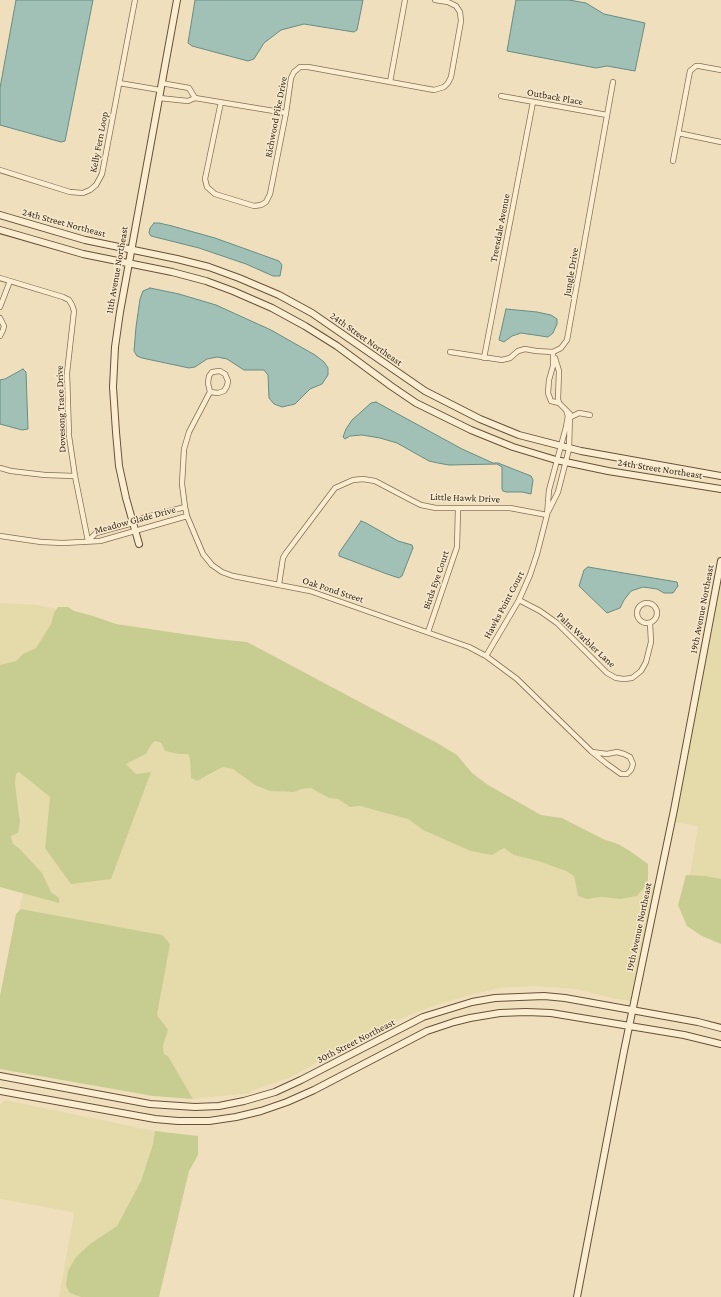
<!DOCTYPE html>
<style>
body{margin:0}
canvas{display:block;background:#efdfbd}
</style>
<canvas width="721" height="1297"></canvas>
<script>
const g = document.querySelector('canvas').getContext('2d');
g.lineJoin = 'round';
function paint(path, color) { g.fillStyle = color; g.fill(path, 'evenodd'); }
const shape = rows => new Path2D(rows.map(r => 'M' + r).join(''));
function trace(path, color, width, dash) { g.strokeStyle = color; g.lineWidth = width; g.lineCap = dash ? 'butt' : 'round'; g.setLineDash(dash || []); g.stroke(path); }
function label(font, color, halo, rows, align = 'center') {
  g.font = font + ' "Crimson Pro",serif'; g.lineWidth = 3; g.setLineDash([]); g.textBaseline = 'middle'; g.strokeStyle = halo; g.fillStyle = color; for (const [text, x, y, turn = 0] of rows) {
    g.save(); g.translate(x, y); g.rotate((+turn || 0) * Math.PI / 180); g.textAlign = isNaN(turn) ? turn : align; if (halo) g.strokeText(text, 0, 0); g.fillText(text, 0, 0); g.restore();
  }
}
paint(shape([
 [721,578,721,879,690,876,698,826,674,822],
 [0,603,36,605,57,609,54,613,51,624,36,648,23,654,16,661,0,665],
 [155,741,179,754,188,754,190,759,191,778,197,781,212,774,223,767,233,769,255,785,284,792,294,792,302,789,311,788,329,798,338,799,350,807,360,806,408,819,423,830,443,838,492,854,504,848,514,855,538,861,566,871,574,876,578,896,587,899,602,897,621,899,637,896,648,883,655,885,631,1001,616,999,576,989,534,986,500,988,474,994,442,1003,411,1014,321,1060,291,1077,251,1091,251,1093,193,1099,168,1056,164,1054,163,1046,168,1030,157,1015,170,944,166,939,161,935,21,909,19,911,23,893,59,903,59,898,51,892,42,873,19,848,13,844,11,836,18,833,20,816,15,784,16,774,19,772,50,797,45,848,151,772,136,774,125,764,146,754,151,745],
 [5,1100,155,1131,153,1144,141,1181,117,1226,90,1244,76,1257,70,1293,81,1297,59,1297,74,1214,73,1212,0,1199,0,1105]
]), '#e5daaa');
paint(shape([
 [58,607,68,607,74,611,93,616,116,624,217,639,247,642,439,744,457,755,472,773,488,785,541,815,562,818,603,839,618,844,630,851,648,864,648,883,637,896,621,899,602,897,587,899,578,896,574,876,566,871,538,861,514,855,504,848,492,855,471,851,423,830,408,819,360,806,350,807,338,799,329,798,311,788,302,789,294,792,270,791,255,785,233,769,223,767,197,781,191,778,190,759,188,754,179,754,165,751,161,743,155,741,151,745,146,754,126,764,136,774,151,772,111,879,71,884,45,848,50,797,19,772,16,774,15,784,20,821,18,833,11,836,13,844,19,848,42,873,51,892,59,898,59,903,0,887,0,665,16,661,23,654,36,648,51,624,54,613],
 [686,875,705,876,721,879,721,944,702,936,687,926,678,905],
 [21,909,162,935,166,939,170,944,157,1015,168,1030,163,1046,164,1054,168,1056,193,1099,153,1096,0,1069,0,996,16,914],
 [155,1131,198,1136,198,1155,189,1171,159,1297,81,1297,70,1293,66,1286,68,1271,76,1257,90,1244,117,1226,141,1181,153,1144]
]), '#c7cd91');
const water = shape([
 [16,0,93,0,65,141,61,142,0,125,0,88,16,0],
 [195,0,363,0,357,30,354,32,304,24,281,30,264,43,254,59,248,61,192,46,188,43,195,0],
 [516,0,569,0,586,3,604,14,645,23,635,71,607,66,596,68,507,51,516,0],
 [154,223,159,223,172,226,215,238,279,261,282,265,280,276,273,276,246,264,199,248,151,236,149,233,150,228,154,223],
 [150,288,179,294,216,305,271,330,315,355,324,362,328,368,328,375,322,384,310,389,295,404,282,407,274,404,269,398,268,375,264,370,244,370,227,359,217,357,207,359,195,367,189,368,142,358,137,356,134,351,136,327,140,299,143,291,150,288],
 [506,309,537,312,551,315,557,319,557,324,553,333,548,337,521,333,512,336,504,342,499,340,506,309],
 [23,369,26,372,28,429,22,430,0,424,0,380,5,379,23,369],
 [376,402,462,449,493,463,498,463,531,476,533,480,531,494,522,492,506,492,503,491,502,489,502,467,497,464,449,465,438,463,429,461,397,443,380,438,362,435,350,436,345,439,343,437,346,429,352,420,371,403,376,402],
 [361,521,366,523,398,541,412,545,413,548,402,576,399,578,387,574,339,556,339,553,361,521],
 [588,567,677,582,678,586,673,593,664,593,657,589,643,587,631,591,624,600,620,608,607,613,579,586,584,570,588,567]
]);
paint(water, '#a1c0b6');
trace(water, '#688d84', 1);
const street = shape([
 [390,82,405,0],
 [119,83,160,90],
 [161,83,189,88,195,98],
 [501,96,607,115],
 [159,98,188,101,195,98,286,113],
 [221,102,205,179,207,187,215,194,254,206,261,205,266,202,270,194,286,113,291,78,294,72,300,67,308,67,434,90,444,87,448,83,451,77,461,21,460,12,456,6,448,2,435,0],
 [678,133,721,142],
 [673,161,690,71,696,66,699,66,721,70],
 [0,170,70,192,83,193,90,190,96,185,102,174,135,0],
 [0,278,63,297,69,300,72,305,74,311,67,373,69,436,75,476,88,541],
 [0,307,10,281],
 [0,318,4,326,3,330,0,336],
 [450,352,502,360,510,358,518,351,525,349,536,351,553,352,561,348,567,340,613,82],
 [553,352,553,366,549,380,548,393,551,401,559,403,570,414,569,449],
 [484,358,533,102],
 [555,358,559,371,558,399,559,403],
 [210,392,218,393,224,391,227,386,228,381,225,374,220,371,212,372,209,376,208,383,210,392,189,432,184,449,182,484,185,507,187,516,203,554,212,565,222,572,233,576,310,591,469,647,486,656,517,679,592,752,607,764,621,774,627,774,631,770,633,764,630,757,624,754,617,752,607,754,592,752],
 [571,417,579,413,590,415],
 [0,468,11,471,45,475,75,476],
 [548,512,558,492,569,449],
 [0,536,41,542,63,543,100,541,187,516],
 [88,541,96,533,133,523,143,518,185,507],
 [279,584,283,558,286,553,335,488,353,480,363,479,375,481,413,501,421,505,436,508,510,508,547,515],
 [519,600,540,611,557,623,607,673,616,678,624,679,632,678,641,671,646,662,651,642,650,623],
 '637 613a10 10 0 1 1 20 0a10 10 0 1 1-20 0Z',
 [428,632,457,547,458,509],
 [486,656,519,600,530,575,537,554,547,515,549,490,566,427,568,416,566,410]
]);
const secondary = shape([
 [0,215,85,240,177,259,209,267,239,278,279,295,312,313,425,391,480,419,519,435,581,451,721,476],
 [0,230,83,254,172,272,206,281,233,291,272,308,305,326,337,346,391,386,416,403,471,430,513,447,556,460,608,471,721,489],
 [139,544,126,498,119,466,116,432,113,387,115,347,120,312,177,0],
 [0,1076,150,1104,195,1107,219,1106,244,1101,275,1092,301,1080,423,1017,472,1002,495,998,544,996,565,998,698,1022,721,1028],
 [0,1091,155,1119,178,1121,209,1121,236,1117,261,1111,287,1102,314,1090,427,1031,454,1022,470,1018,500,1013,526,1012,551,1013,684,1035,721,1044],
 [577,1297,624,1051,674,810,721,561]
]);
trace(street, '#876f56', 6);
trace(secondary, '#685039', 8);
trace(street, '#faedd0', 4.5);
trace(secondary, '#faedd0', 6);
label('10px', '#36271b', '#f6e9cc', [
 ["Outback Place",555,97,10],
 ["Richwood Pike Drive",276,117,-79],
 ["Kelly Fern Loop",99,142,-79],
 ["24th Street Northeast",64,223,15],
 ["Treesdale Avenue",500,228,-79],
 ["11th Avenue Northeast",117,270,-80],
 ["Jungle Drive",571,272,-80],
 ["24th Street Northeast",366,339,35],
 ["Dovesong Trace Drive",61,409,-92],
 ["24th Street Northeast",660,469,9],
 ["Little Hawk Drive",465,498,2],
 ["Meadow Glade Drive",135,520,-15],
 ["Birds Eye Court",436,580,-71],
 ["Oak Pond Street",333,590,18],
 ["Hawks Point Court",504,605,-62],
 ["19th Avenue Northeast",702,609,-79],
 ["Palm Warbler Lane",586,640,43],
 ["19th Avenue Northeast",639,927,-78],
 ["30th Street Northeast",356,1041,-27]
]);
</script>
